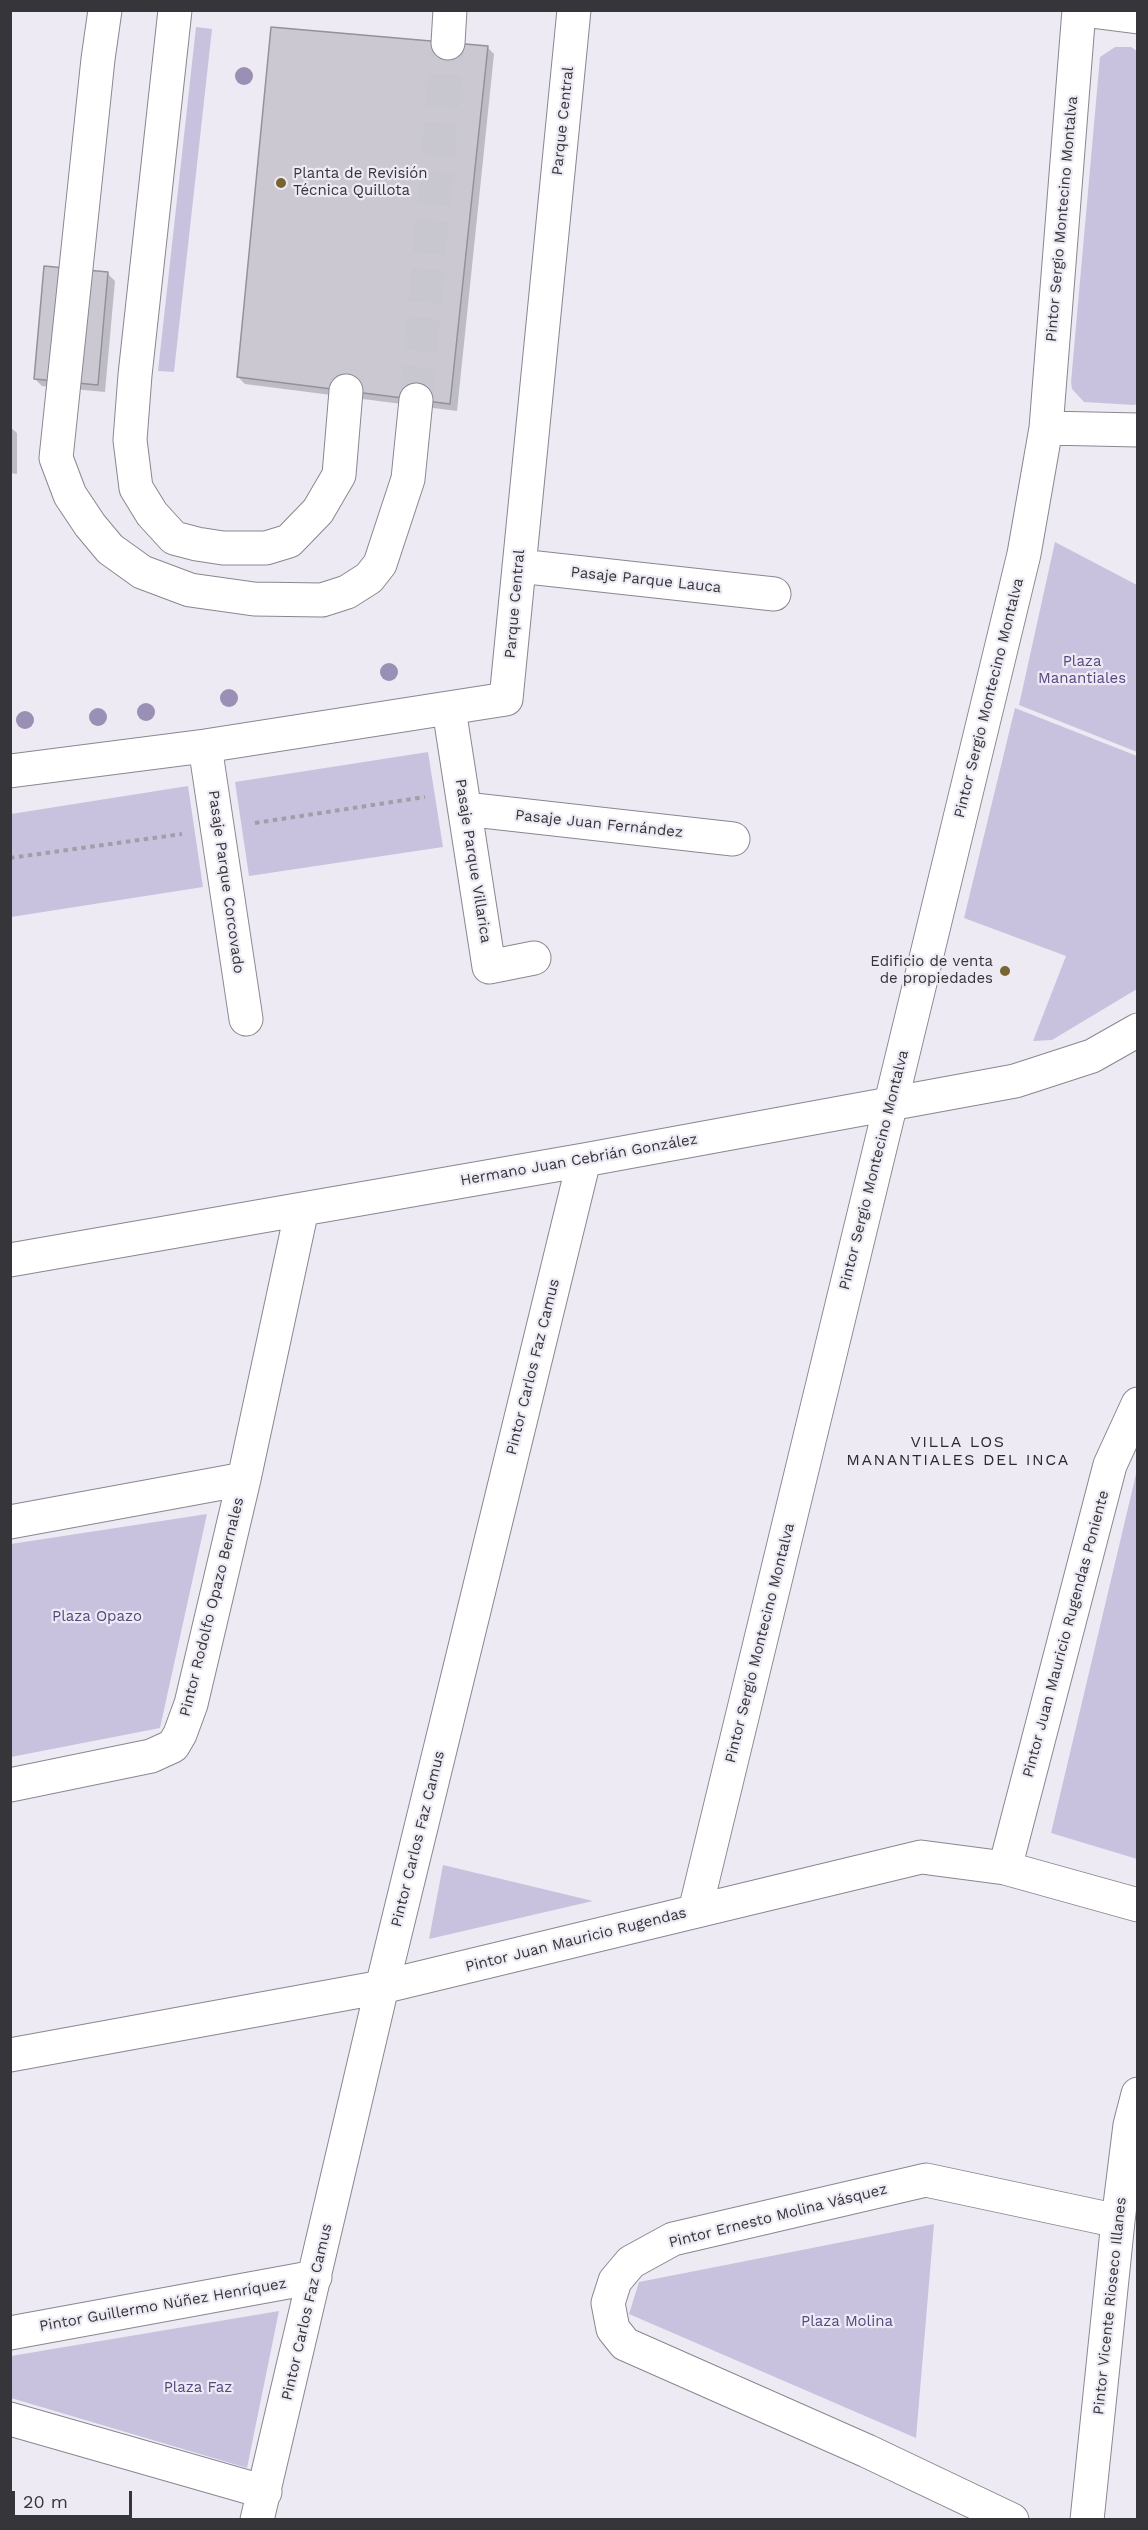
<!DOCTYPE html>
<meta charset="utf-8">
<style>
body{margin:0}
#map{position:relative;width:1148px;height:2530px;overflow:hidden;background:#edeaf4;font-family:"Work Sans",sans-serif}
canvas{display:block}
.frame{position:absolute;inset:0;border:12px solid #363539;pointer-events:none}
.scale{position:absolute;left:12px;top:2491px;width:120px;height:27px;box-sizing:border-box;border:3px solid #363539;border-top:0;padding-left:8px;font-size:18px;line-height:21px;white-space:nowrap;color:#363539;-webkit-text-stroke:4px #edeaf4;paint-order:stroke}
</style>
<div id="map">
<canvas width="1148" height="2530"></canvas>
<div class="frame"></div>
<div class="scale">20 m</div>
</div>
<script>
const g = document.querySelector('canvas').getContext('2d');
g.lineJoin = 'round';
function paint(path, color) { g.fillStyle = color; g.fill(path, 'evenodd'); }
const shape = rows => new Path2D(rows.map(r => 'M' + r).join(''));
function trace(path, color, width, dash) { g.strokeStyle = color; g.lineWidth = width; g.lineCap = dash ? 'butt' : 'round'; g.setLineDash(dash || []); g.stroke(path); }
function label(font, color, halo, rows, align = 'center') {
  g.font = font + ' "Work Sans",sans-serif'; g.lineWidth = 4.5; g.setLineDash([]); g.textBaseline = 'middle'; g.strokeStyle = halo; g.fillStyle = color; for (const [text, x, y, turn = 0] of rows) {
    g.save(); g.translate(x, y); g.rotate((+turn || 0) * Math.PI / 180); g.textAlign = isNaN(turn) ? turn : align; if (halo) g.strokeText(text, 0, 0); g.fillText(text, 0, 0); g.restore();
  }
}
paint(shape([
 [196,27,212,29,174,372,158,371],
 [1115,47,1131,47,1137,51,1138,404,1134,405,1084,402,1072,389,1071,382,1100,57],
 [1055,542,1137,585,1137,752,1019,705],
 [1015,708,1137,756,1137,989,1052,1040,1033,1041,1066,956,964,918],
 [428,752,443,847,249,876,235,782],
 [188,786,203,887,11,917,11,814],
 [1137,1470,1137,1859,1051,1833],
 [207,1514,160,1728,11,1757,11,1544],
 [443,1865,593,1901,429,1939],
 [934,2224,916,2438,629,2314,639,2282],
 [279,2311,247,2468,11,2398,11,2356]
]), '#c9c2df');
paint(shape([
 [487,47,494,54,457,411,245,384,238,377],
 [108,274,115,281,105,392,42,386,35,379],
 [10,427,17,433,17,474,10,473]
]), '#0003');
const building = shape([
 [271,27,488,46,450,404,237,377,271,27],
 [44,266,108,272,98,385,34,379,44,266]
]);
paint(building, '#cbc8d2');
trace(building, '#93919a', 1.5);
trace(shape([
 [416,400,448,43]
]), '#c8c6cf', 33, [33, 16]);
const minor = shape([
 [105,10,98,59,56,458,70,495,90,525,110,549,142,572,190,590,254,599,322,600,347,592,369,578,380,564,408,479,416,400],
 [175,10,135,375,130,440,136,488,152,514,174,538,197,544,223,548,266,548,289,541,318,511,339,475,346,391],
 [1083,10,1138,17],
 [448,43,450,10],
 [1046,428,1138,430],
 [519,566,774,594],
 [449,709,489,967,534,958],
 [205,746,246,1019],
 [10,771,205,746,506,699,574,10],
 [465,809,733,839],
 [10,1260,584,1160,1015,1081,1092,1056,1138,1030],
 [10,1522,244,1479],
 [10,1785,151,1756,173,1746,180,1734,191,1704,244,1479,302,1209],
 [1005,1868,1110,1465,1138,1404],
 [695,1911,1024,554,1046,428,1079,10],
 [10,2055,382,1987,921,1857,1005,1868,1138,1905],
 [10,2333,315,2277],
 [10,2419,265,2492],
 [257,2520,382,1987,584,1160],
 [1012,2520,867,2451,625,2344,613,2329,608,2303,615,2281,631,2262,673,2239,926,2180,1118,2221],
 [1087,2520,1118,2221,1130,2125,1138,2094]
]);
trace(minor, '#898790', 35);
trace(shape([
 [255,823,425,797],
 [10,858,182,834]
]), '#a09ea6', 4, [4.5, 4.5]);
trace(minor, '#fff', 33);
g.fillStyle = '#9a8fb4';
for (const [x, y] of [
 [244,76],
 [389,672],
 [229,698],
 [146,712],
 [98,717],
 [25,720]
]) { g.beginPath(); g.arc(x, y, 9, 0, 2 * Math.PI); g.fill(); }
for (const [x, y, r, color] of [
 [281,183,6,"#786332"],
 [1005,971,6,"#786332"]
]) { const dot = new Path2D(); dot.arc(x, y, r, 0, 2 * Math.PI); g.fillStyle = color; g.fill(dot); trace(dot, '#edeaf4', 2); }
label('15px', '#363539', '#edeaf4', [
 ["Parque Central",563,121,-84],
 ["Pintor Sergio Montecino Montalva",1062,219,-85],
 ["Pasaje Parque Lauca",646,580,6],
 ["Parque Central",515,604,-85],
 ["Pintor Sergio Montecino Montalva",989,698,-76],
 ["Pasaje Juan Fernández",599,824,6],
 ["Pasaje Parque Villarica",473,861,81],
 ["Pasaje Parque Corcovado",226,882,82],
 ["Hermano Juan Cebrián González",579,1160,-10],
 ["Pintor Sergio Montecino Montalva",874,1170,-76],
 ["Pintor Carlos Faz Camus",533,1367,-76],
 ["Pintor Rodolfo Opazo Bernales",212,1607,-76],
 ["Pintor Juan Mauricio Rugendas Poniente",1066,1634,-75],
 ["Pintor Sergio Montecino Montalva",760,1643,-76],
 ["Pintor Carlos Faz Camus",418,1839,-76],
 ["Pintor Juan Mauricio Rugendas",576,1940,-14],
 ["Pintor Ernesto Molina Vásquez",778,2216,-14],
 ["Pintor Guillermo Núñez Henríquez",163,2305,-10],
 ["Pintor Vicente Rioseco Illanes",1110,2306,-84],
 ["Pintor Carlos Faz Camus",307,2312,-77]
]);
label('15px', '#363539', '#edeaf4', [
 ["Planta de Revisión",293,174],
 ["Técnica Quillota",293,191],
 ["Edificio de venta",993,962,"right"],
 ["de propiedades",993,979,"right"]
], 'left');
label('15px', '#57457f', '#edeaf4', [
 ["Plaza",1082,662],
 ["Manantiales",1082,679],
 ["Plaza Opazo",97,1617],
 ["Plaza Molina",847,2322],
 ["Plaza Faz",198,2388]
]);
g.letterSpacing = '1.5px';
label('16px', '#2b2930', '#edeaf4', [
 ["VILLA LOS",958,1442],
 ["MANANTIALES DEL INCA",958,1460]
]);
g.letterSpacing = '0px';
</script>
